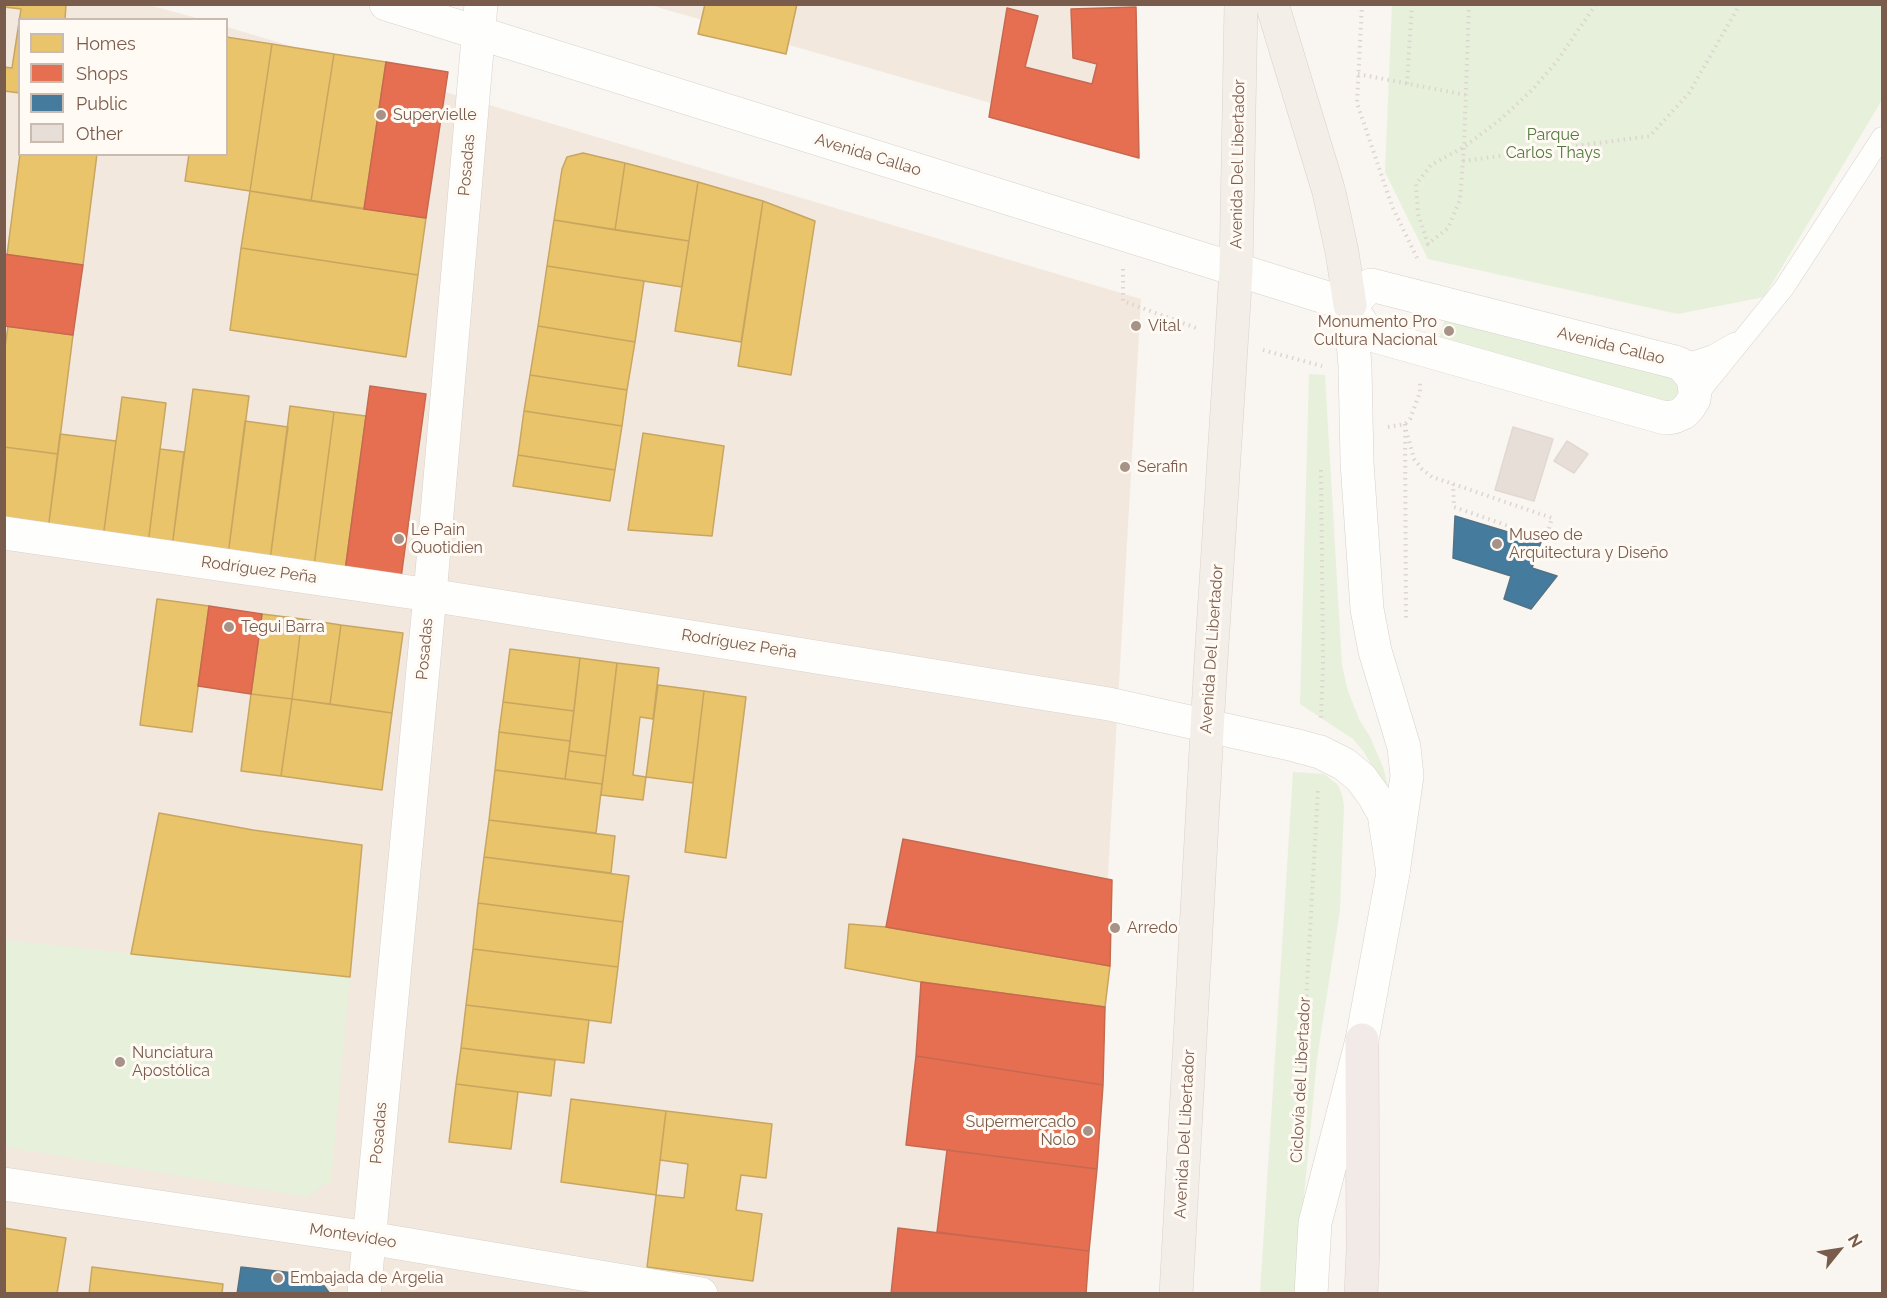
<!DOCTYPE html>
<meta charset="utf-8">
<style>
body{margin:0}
#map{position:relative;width:1887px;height:1298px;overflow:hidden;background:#f9f5f0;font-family:Raleway,sans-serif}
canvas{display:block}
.frame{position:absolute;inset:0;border:6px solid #7a5c4d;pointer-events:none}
.legend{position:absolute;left:18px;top:18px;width:210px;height:138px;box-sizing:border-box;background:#fffaf3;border:2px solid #cabbb1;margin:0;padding:8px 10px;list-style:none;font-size:18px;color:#7a5c4d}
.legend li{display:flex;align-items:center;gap:12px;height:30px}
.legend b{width:30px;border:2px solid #cabbb1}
.north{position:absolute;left:1809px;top:1220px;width:60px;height:60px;-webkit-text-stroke:4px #fffaf3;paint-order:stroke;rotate:60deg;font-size:16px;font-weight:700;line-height:24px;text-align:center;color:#7a5c4d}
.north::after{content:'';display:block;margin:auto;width:21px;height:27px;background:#7a5c4d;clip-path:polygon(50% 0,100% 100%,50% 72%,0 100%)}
</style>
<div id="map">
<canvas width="1887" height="1298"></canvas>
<div class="frame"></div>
<ul class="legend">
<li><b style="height:16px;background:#e9c46a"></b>Homes</li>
<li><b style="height:16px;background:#e76f51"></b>Shops</li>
<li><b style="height:16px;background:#457b9d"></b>Public</li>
<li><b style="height:16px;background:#e6ded7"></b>Other</li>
</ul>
<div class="north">N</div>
</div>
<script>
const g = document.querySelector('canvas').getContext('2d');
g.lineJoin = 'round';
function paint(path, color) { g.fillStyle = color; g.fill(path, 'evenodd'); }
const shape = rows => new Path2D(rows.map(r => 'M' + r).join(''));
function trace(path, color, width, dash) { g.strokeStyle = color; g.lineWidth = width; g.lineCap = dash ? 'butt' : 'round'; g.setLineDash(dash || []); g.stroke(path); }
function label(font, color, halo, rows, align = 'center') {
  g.font = font + ' Raleway,sans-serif'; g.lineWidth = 6; g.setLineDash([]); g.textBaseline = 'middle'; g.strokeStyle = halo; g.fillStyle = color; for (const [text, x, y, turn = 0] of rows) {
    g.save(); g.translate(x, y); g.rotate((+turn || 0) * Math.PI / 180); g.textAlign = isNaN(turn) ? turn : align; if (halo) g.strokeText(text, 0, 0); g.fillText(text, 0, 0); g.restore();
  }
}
paint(shape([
 [5,5,149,5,200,19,20,20,20,154,226,154,227,27,1141,299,1084,1293,5,1294],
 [650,5,1134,5,1137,145]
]), '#f2e8de');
paint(shape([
 [1392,5,1882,5,1882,100,1764,297,1678,314,1428,259,1385,172],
 [1445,318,1671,378,1677,384,1678,392,1675,398,1665,402,1439,339],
 [1309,374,1325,375,1342,666,1348,691,1359,719,1370,737,1383,767,1389,790,1377,775,1364,752,1353,739,1300,704],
 [1293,772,1324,774,1338,785,1342,795,1344,805,1340,910,1317,1059,1300,1238,1296,1293,1260,1294],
 [5,940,350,977,331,1181,307,1197,5,1147]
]), '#e7f0db');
const homes = shape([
 [4,4,66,4,65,20,20,20,20,93,4,91,4,67,12,68,21,9,4,7,4,4],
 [705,4,797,4,786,54,698,34,705,4],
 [226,37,272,44,250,191,185,181,189,154,226,154,226,37],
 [272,44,334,54,311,201,250,191,272,44],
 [334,54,386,62,364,209,311,201,334,54],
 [583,153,625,163,615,230,554,220,562,169,567,157,583,153],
 [20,154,97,154,83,265,7,255,20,154],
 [625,163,698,182,689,241,615,230,625,163],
 [698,182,763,201,741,342,675,331,698,182],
 [250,191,426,218,418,275,241,248,250,191],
 [763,201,815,221,791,375,738,366,763,201],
 [554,220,689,241,682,287,547,266,554,220],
 [241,248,418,275,406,357,230,330,241,248],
 [547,266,644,281,635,342,538,326,547,266],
 [8,326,73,335,58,454,4,447,4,355,8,326],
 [538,326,635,342,627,390,530,375,538,326],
 [530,375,627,390,622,426,524,411,530,375],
 [193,389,249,396,228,555,172,547,193,389],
 [122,397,166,403,148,544,103,538,122,397],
 [290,406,334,412,314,566,270,560,290,406],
 [524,411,622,426,615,470,518,455,524,411],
 [334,412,366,416,345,571,314,566,334,412],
 [245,421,288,427,270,560,228,555,245,421],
 [643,433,724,446,712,536,628,530,643,433],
 [60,434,116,441,103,538,48,530,60,434],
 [4,447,58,454,48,530,4,524,4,447],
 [160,449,184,452,172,547,148,544,160,449],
 [518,455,615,470,610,501,513,486,518,455],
 [157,599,209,606,192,732,140,725,157,599],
 [262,614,302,619,292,699,251,694,262,614],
 [302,619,341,625,330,704,292,699,302,619],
 [341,625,403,633,392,713,330,704,341,625],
 [510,649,580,658,574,711,503,702,510,649],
 [580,658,617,663,606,756,569,751,580,658],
 [617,663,659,668,653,719,640,717,633,775,646,777,643,800,601,795,617,663],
 [658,685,704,691,693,783,646,777,658,685],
 [704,691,746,697,726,858,685,852,704,691],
 [251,694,292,699,281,776,241,771,251,694],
 [292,699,392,713,382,790,281,776,292,699],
 [503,702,574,711,570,741,499,732,503,702],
 [499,732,570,741,565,779,495,770,499,732],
 [569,751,606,756,602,784,565,779,569,751],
 [495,770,602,784,596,833,489,820,495,770],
 [159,813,253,830,362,845,350,977,131,954,159,813],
 [489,820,615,836,611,873,484,857,489,820],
 [484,857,629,876,623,922,478,903,484,857],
 [478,903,623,922,618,967,473,949,478,903],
 [849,924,886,927,1110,966,1105,1007,921,982,845,968,849,924],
 [473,949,618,967,611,1023,466,1005,473,949],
 [466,1005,589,1020,584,1063,461,1048,466,1005],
 [461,1048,555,1060,551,1096,456,1084,461,1048],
 [456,1084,518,1092,511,1149,449,1142,456,1084],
 [571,1099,666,1111,656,1195,561,1182,571,1099],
 [666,1111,772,1124,766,1178,741,1175,736,1210,762,1214,753,1281,647,1267,656,1195,684,1198,688,1164,660,1160,666,1111],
 [4,1228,66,1238,57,1294,4,1294,4,1228],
 [92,1267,223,1284,222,1294,89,1294,92,1267]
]);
paint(homes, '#e9c46a');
trace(homes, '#c8a561', 1.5);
const shops = shape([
 [1136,7,1139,158,989,117,1007,8,1038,16,1025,67,1092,84,1097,64,1073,58,1071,9,1136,7],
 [386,62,448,72,426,218,364,209,386,62],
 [4,254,83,265,73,335,4,326,4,254],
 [370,386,426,394,401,578,345,571,370,386],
 [209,606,262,614,251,694,198,686,209,606],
 [903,839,1112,880,1110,966,886,927,903,839],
 [921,982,1105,1007,1103,1085,916,1056,921,982],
 [916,1056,1103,1085,1097,1169,906,1145,916,1056],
 [947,1150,1097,1169,1089,1251,937,1232,947,1150],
 [898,1228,1089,1251,1086,1294,891,1294,898,1228]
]);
paint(shops, '#e76f51');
trace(shops, '#c66950', 1.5);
const public = shape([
 [1455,516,1541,542,1532,568,1557,576,1531,609,1504,599,1511,576,1453,558,1455,516],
 [241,1267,312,1275,320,1280,330,1294,237,1294,241,1267]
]);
paint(public, '#457b9d');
trace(public, '#557285', 1.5);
const building = shape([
 [1513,427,1553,439,1534,501,1495,490,1513,427],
 [1567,441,1588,454,1574,473,1554,461,1567,441]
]);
paint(building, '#e6ded7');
trace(building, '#e2d8d2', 1.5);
const lane = shape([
 [1675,362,1695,361,1713,355,1734,343],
 [1694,399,1784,288,1882,137]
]);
const street = shape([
 [1371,285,1675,362,1682,365,1693,378,1695,392,1694,399,1689,407,1683,413,1674,417,1665,418,1368,334,1350,305,1371,285],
 [4,1184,369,1238,701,1294],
 [364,1294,430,595,481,4],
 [1311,1294,1315,1223,1362,1040,1393,873,1407,776,1404,747,1375,651,1367,609,1357,462,1355,366,1350,305]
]);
const secondary = shape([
 [386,4,1350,305],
 [4,533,430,595,1109,704,1294,745,1320,752,1344,764,1361,778,1374,796,1384,814,1393,873]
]);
const primary = shape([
 [1272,4,1329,192,1342,252,1350,305],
 [1176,1294,1210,676,1236,270,1241,4]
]);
const highway = shape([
 [1361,1294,1363,1250,1362,1040]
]);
trace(lane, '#d7d1cb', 21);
trace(street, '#d7d1cb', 34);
trace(secondary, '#d9d2cb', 34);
trace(primary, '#dad1cc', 34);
trace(highway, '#dad1cc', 34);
trace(shape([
 [1362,4,1357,103,1392,206,1419,262],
 [1469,4,1464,147,1460,200,1448,228,1428,244,1418,214,1416,184,1431,165,1464,147,1501,119,1534,88,1557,61,1596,4],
 [1358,74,1466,95],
 [1407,84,1412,4],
 [1463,161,1650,136,1689,93,1740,4],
 [1123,269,1123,301,1199,329],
 [1263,350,1322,366],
 [1405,424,1406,621],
 [1388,427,1405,424,1410,419,1420,392,1420,383],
 [1406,430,1414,459,1422,469,1432,477,1453,484,1552,518,1546,539,1454,507,1453,484],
 [1321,470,1323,663,1321,718],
 [1298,1146,1318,788]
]), '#dcd5d0', 4, [1.5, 4.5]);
trace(lane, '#fefefd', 20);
trace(street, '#fefefd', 33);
trace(secondary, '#fefefd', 33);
trace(primary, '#f3eee8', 33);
trace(highway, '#f2eae7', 33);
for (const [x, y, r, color] of [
 [381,115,6,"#a69286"],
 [1136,326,6,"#a69286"],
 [1449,331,6,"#a69286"],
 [1125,467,6,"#a69286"],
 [399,539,6,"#a69286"],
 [1497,544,6,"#a69286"],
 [229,627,6,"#a69286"],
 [1115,928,6,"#a69286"],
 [120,1062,6,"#a69286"],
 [1088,1131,6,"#a69286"],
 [278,1278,6,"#a69286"]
]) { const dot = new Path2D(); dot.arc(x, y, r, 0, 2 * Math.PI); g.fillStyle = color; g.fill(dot); trace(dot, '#fffaf3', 2); }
label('16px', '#7a5c4d', '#fffaf3', [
 ["Supervielle",393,115],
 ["Monumento Pro",1437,322,"right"],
 ["Cultura Nacional",1437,340,"right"],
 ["Vital",1148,326],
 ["Serafin",1137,467],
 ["Le Pain",411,530],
 ["Quotidien",411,548],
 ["Museo de",1509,535],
 ["Arquitectura y Diseño",1509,553],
 ["Tegui Barra",241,627],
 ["Arredo",1127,928],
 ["Nunciatura",132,1053],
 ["Apostólica",132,1071],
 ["Supermercado",1076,1122,"right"],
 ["Nolo",1076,1140,"right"],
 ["Embajada de Argelia",290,1278]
], 'left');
label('16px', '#537a41', '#fffaf3', [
 ["Parque",1553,135],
 ["Carlos Thays",1553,153]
]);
label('16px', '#7a5c4d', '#fffaf3', [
 ["Avenida Callao",868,155,17],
 ["Avenida Del Libertador",1238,164,-89],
 ["Posadas",467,165,-85],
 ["Avenida Callao",1611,346,14],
 ["Rodríguez Peña",259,570,8],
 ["Rodríguez Peña",739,644,9],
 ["Posadas",425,649,-85],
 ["Avenida Del Libertador",1212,649,-86],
 ["Ciclovía del Libertador",1301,1080,-87],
 ["Posadas",379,1133,-85],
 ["Avenida Del Libertador",1185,1134,-87],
 ["Montevideo",353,1236,9]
]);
</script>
